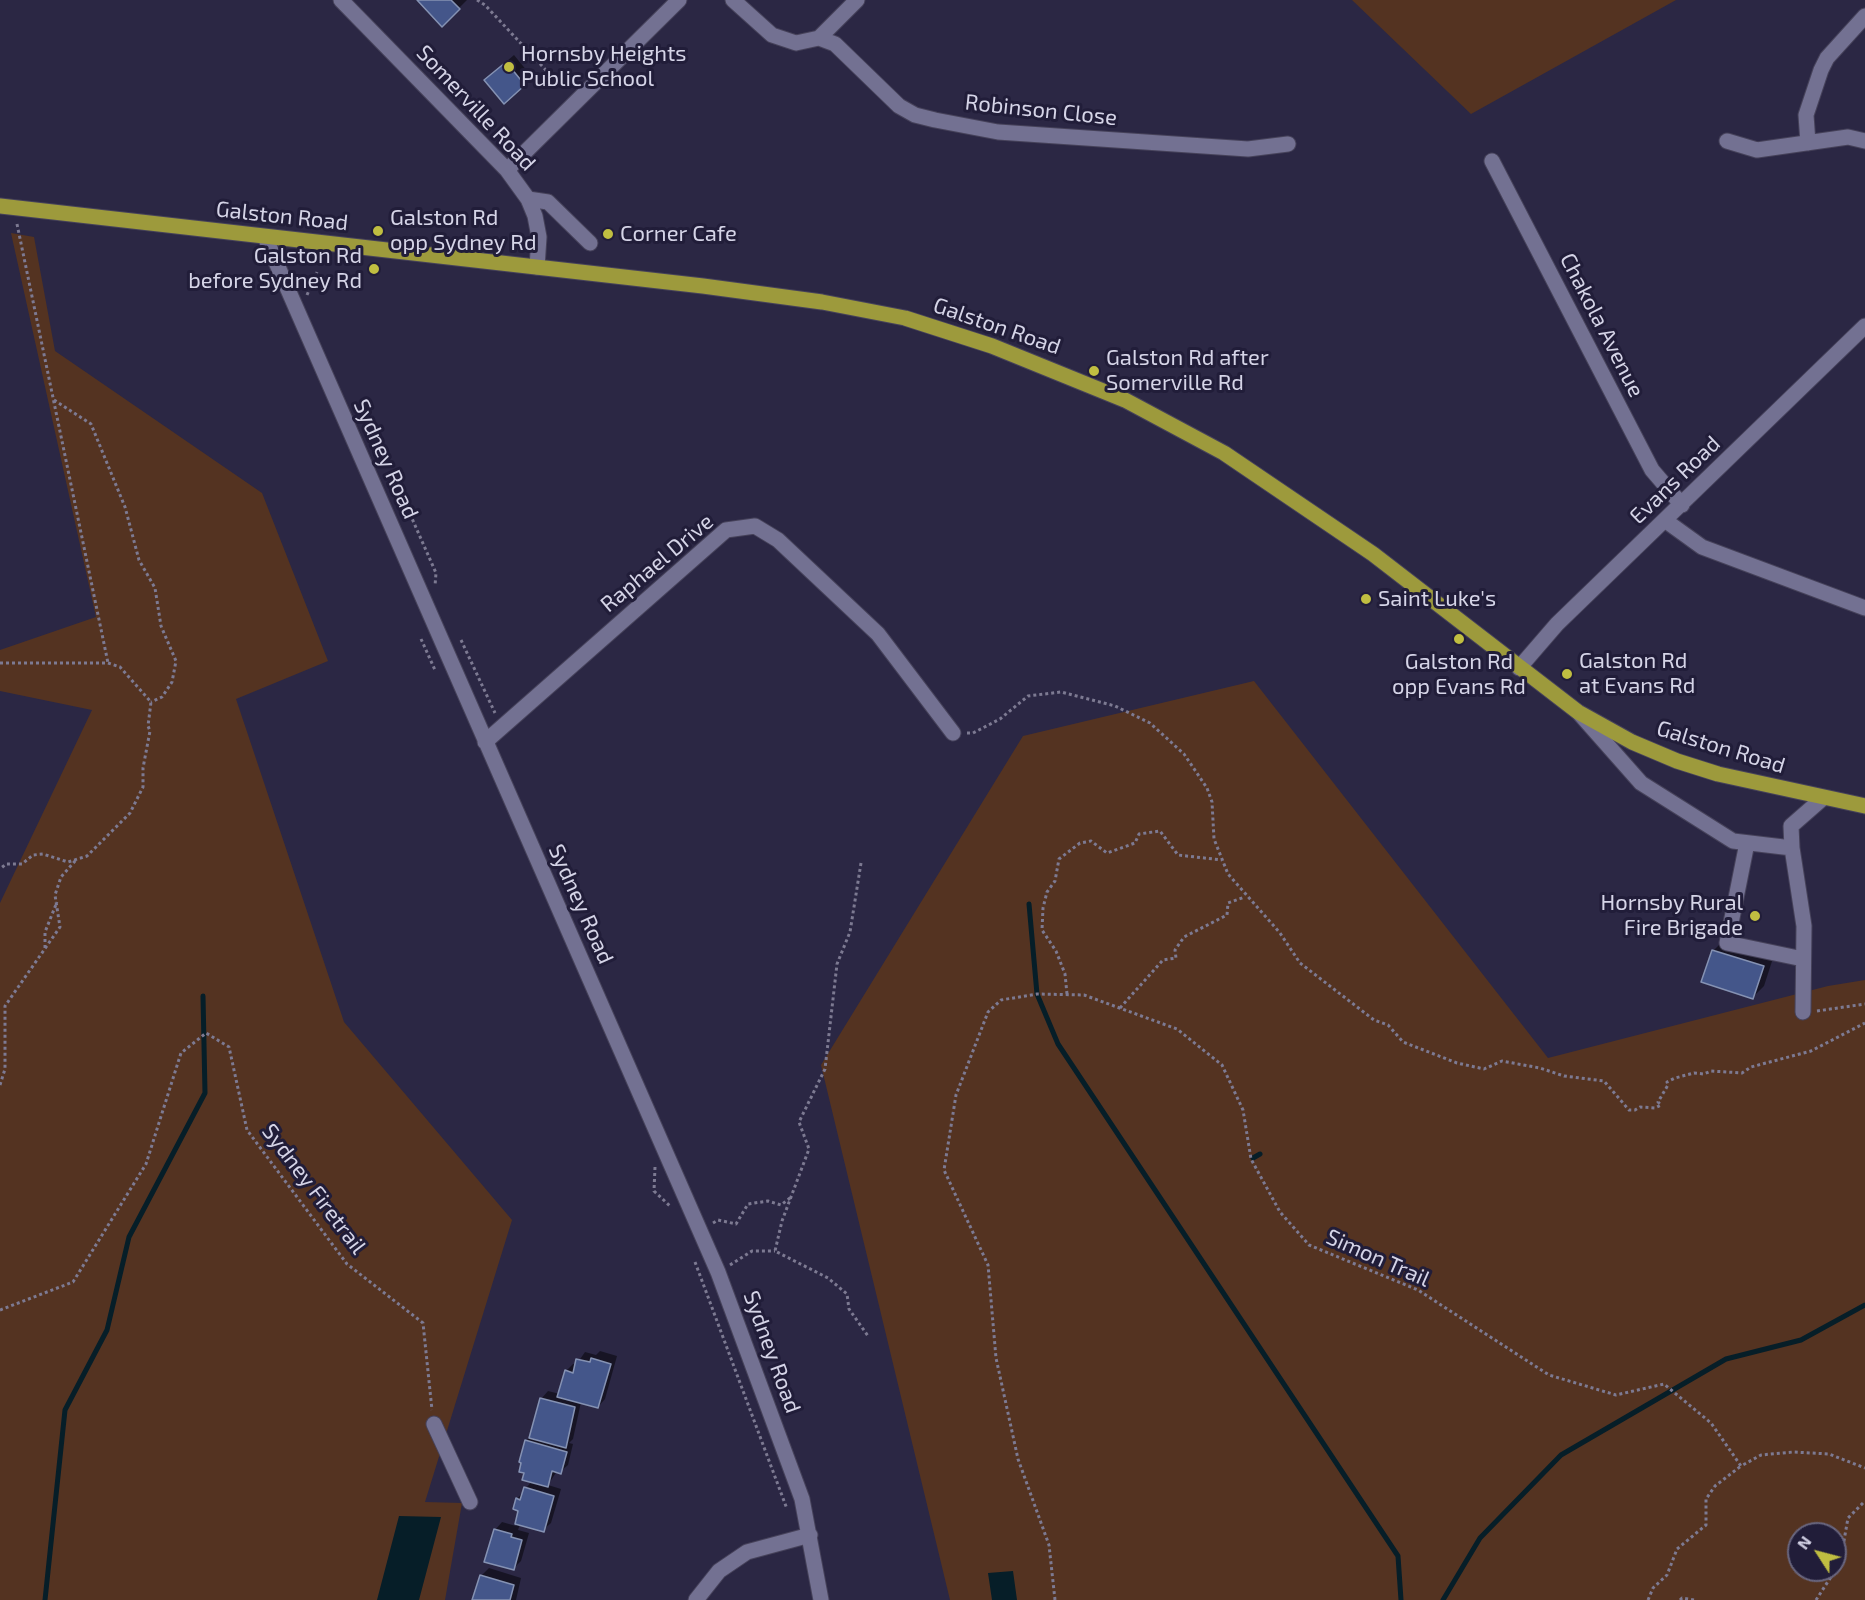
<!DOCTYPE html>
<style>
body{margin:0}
#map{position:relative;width:1865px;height:1600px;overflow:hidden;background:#2b2744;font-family:"Exo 2",sans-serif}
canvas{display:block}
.north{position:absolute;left:1787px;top:1522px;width:60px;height:60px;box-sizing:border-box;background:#211d39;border:2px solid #69667f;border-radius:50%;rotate:306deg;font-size:16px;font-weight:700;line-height:24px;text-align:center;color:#d5d4e7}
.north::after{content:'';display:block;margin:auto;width:21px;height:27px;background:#c0be41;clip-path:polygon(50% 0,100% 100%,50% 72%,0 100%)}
</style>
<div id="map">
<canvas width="1865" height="1600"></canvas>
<div class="north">N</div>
</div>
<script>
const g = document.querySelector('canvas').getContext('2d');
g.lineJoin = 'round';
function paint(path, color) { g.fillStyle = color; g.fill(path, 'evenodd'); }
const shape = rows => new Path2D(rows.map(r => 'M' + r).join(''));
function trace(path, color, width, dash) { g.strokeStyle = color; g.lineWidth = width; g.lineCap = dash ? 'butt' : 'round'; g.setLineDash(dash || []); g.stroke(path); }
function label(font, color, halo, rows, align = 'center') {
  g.font = font + ' "Exo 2",sans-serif'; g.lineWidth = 6; g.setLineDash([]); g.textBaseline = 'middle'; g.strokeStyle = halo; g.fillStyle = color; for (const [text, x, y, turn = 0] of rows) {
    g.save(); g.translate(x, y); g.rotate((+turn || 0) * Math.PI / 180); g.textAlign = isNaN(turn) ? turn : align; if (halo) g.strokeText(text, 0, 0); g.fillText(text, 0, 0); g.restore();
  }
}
paint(shape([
 [1352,0,1676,0,1471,114],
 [11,233,34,237,55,351,262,493,328,661,236,699,344,1022,512,1220,425,1502,462,1503,445,1600,0,1600,0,903,92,710,0,691,0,650,96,617],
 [1254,681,1548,1058,1828,986,1865,980,1865,1600,950,1600,821,1065,1023,736],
 [1799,1534,1835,1534,1835,1570,1799,1570]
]), '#543321');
paint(shape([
 [399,1516,441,1517,419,1600,377,1600],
 [1013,1571,1017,1600,992,1600,988,1573]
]), '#061e28');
paint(shape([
 [419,0,467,0,459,8],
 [514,55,532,77,504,101,493,73],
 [1725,939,1774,955,1764,986,1753,997,1713,951],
 [600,1351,617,1356,605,1399,598,1407,581,1402,573,1439,569,1443,573,1444,568,1465,560,1472,557,1471,548,1485,561,1489,551,1523,543,1530,520,1524,518,1530,529,1533,521,1561,513,1569,495,1530,502,1522,516,1526,520,1510,517,1499,532,1481,526,1441,530,1437,541,1399,548,1391,560,1394,566,1371,573,1364,576,1365,585,1352,596,1355],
 [489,1568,521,1578,516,1600,474,1600,481,1576]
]), '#0007');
trace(shape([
 [1029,904,1037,994,1058,1044,1398,1556,1401,1600],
 [1253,1158,1260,1154],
 [45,1600,65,1410,107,1330,129,1237,205,1093,203,996],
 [1443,1600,1480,1538,1561,1455,1726,1359,1801,1340,1865,1305]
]), '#061e28', 5);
const building = shape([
 [417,0,451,0,460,9,442,27,417,0],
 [506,62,525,85,504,104,484,80,506,62],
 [1712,950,1764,966,1753,999,1701,982,1712,950],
 [591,1358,611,1364,598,1408,557,1397,565,1370,573,1373,576,1359,590,1362,591,1358],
 [540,1398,575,1407,566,1448,529,1438,540,1398],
 [525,1440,567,1452,561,1474,552,1471,548,1487,522,1480,524,1473,519,1472,521,1463,519,1462,525,1440],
 [524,1487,554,1496,544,1532,515,1524,518,1511,513,1509,516,1498,520,1500,524,1487],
 [494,1529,512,1534,511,1537,522,1540,514,1570,484,1562,494,1529],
 [480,1575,514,1585,510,1600,472,1600,480,1575]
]);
paint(building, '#44568a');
trace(building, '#8592b3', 1.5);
const minor = shape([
 [341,0,507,170,528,199,535,216,539,237,537,267],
 [733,0,772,35,796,43,819,38,857,0],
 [819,38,835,44,899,106,915,115,935,120,998,132,1248,149,1288,144],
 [1727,141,1757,150,1848,137,1865,141],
 [1808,143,1806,115,1821,70,1827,58,1865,16],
 [1492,161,1652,470,1682,505],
 [507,170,679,0],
 [528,199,548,202,590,243],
 [265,237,718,1272,802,1499,821,1600],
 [1666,521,1702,547,1865,608],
 [1519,668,1557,624,1865,326],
 [1580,714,1641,783,1733,841,1792,848,1791,826,1823,798],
 [485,742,726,530,755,526,778,540,878,634,953,733],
 [1747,843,1727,943,1803,959],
 [1792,848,1804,926,1803,1012],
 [434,1424,470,1502],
 [696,1600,719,1571,747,1552,810,1535]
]);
const major = shape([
 [0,206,703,286,822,302,905,318,992,346,1125,400,1224,453,1373,554,1578,712,1632,742,1677,761,1718,774,1865,806]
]);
trace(minor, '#46425a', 17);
trace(major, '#46425a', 17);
trace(shape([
 [477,0,485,5,557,82],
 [17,224,108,663],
 [307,295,317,272],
 [54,400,91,424,125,507,139,560,155,588,161,626,176,661,172,682,162,697,151,702],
 [401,506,410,514,436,573,435,586],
 [421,639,435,670],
 [461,640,495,713],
 [0,663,108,663,120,667,151,702,148,726,150,731,143,768,143,787,130,813,87,856,68,862,43,854,33,855,22,864,6,864,0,869],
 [967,733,973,733,1000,719,1028,696,1061,692,1115,706,1150,723,1184,754,1207,788,1212,802,1214,839,1228,874,1280,933,1300,963,1374,1020,1388,1025,1403,1042,1457,1063,1484,1069,1502,1061,1540,1068,1564,1076,1604,1081,1629,1110,1635,1110,1640,1107,1655,1108,1661,1105,1658,1102,1668,1085,1667,1082,1675,1078,1694,1073,1704,1074,1711,1071,1742,1073,1751,1067,1811,1051,1865,1023],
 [861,863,850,932,837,964,825,1069,799,1122,809,1149,782,1221,775,1251,828,1278,847,1294,849,1309,868,1336],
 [45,948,45,932,57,902],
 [1067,994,1065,974,1056,951,1042,930,1043,908,1047,892,1055,881,1059,859,1080,843,1091,841,1107,853,1135,843,1139,834,1160,831,1178,855,1222,860],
 [1120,1008,1163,960,1176,958,1175,950,1184,937,1227,915,1228,903,1245,897],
 [1817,1011,1865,1004],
 [0,1085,5,1069,5,1006,60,927,55,895,61,877,76,860],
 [655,1167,654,1191,671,1207],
 [713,1223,718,1220,736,1224,748,1204,768,1201,781,1205,790,1198],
 [695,1262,787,1509],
 [730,1265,752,1251,775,1251],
 [0,1310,73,1282,146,1164,181,1053,206,1033,229,1047,247,1130,347,1264,423,1323,432,1410],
 [1055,1600,1049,1545,1018,1459,996,1358,988,1265,944,1170,956,1095,988,1012,1001,1000,1037,994,1084,995,1177,1029,1222,1065,1243,1110,1251,1159,1280,1212,1309,1245,1418,1290,1549,1375,1616,1395,1664,1384,1711,1423,1741,1466,1761,1455,1793,1452,1829,1454,1865,1468],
 [1648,1600,1653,1588,1667,1575,1677,1549,1706,1525,1706,1499,1715,1486,1741,1466],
 [1680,1600,1682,1598,1694,1600],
 [1816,1600,1840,1563,1848,1518,1865,1501]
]), '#7d7a92', 3, [3, 3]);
trace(minor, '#737192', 15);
trace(major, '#9d9a3c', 15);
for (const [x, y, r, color] of [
 [509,67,6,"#c0be41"],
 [378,231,6,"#c0be41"],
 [608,234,6,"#c0be41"],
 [374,269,6,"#c0be41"],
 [1094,371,6,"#c0be41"],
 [1366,599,6,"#c0be41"],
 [1459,639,6,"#c0be41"],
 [1567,674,6,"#c0be41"],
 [1755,916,6,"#c0be41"]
]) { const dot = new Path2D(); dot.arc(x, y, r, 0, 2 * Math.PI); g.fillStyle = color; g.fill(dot); trace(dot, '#211d39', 2); }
label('22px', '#d5d4e7', '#211d39', [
 ["Hornsby Heights",521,54],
 ["Public School",521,79],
 ["Galston Rd",390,218],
 ["opp Sydney Rd",390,243],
 ["Corner Cafe",620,234],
 ["Galston Rd",362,256,"right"],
 ["before Sydney Rd",362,281,"right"],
 ["Galston Rd after",1106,358],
 ["Somerville Rd",1106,383],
 ["Saint Luke's",1378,599],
 ["Galston Rd",1579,661],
 ["at Evans Rd",1579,686],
 ["Galston Rd",1459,662,"center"],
 ["opp Evans Rd",1459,687,"center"],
 ["Hornsby Rural",1743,903,"right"],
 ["Fire Brigade",1743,928,"right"]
], 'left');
label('22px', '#d5d4e7', '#211d39', [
 ["Somerville Road",476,108,47],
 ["Robinson Close",1041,110,6],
 ["Galston Road",282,216,6],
 ["Chakola Avenue",1602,325,63],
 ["Galston Road",997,326,19],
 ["Sydney Road",386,459,66],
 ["Evans Road",1675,480,-44],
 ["Raphael Drive",657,563,-40],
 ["Galston Road",1721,747,17],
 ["Sydney Road",581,904,66],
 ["Sydney Firetrail",314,1189,53],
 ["Simon Trail",1378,1258,24],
 ["Sydney Road",772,1352,70]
]);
</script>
